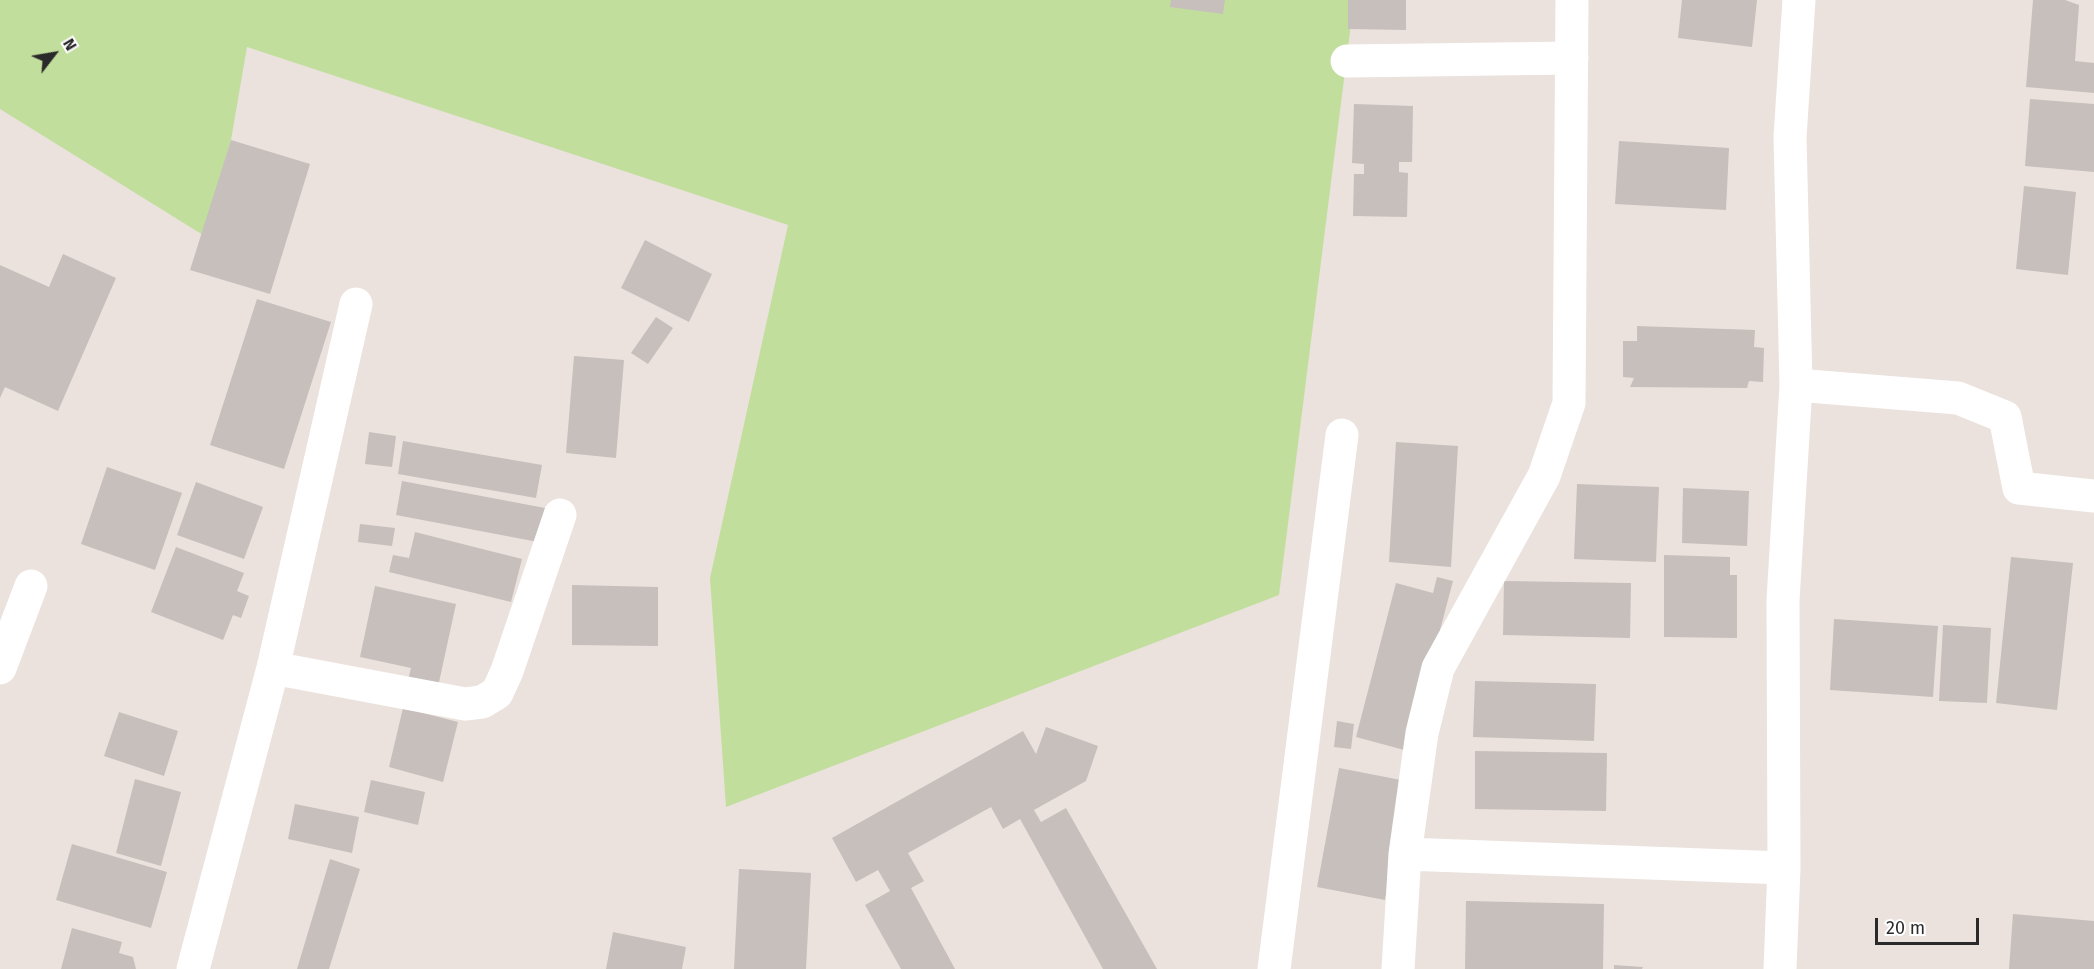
<!DOCTYPE html>
<style>
body{margin:0}
#map{position:relative;width:2094px;height:969px;overflow:hidden;background:#ebe2dd;font-family:"Fira Sans",sans-serif}
canvas{display:block}
.north{position:absolute;left:24px;top:24px;width:60px;height:60px;-webkit-text-stroke:4px #fff;paint-order:stroke;rotate:59deg;font-size:16px;font-weight:700;line-height:24px;text-align:center;color:#2a2a2a}
.north::after{content:'';display:block;margin:auto;width:21px;height:27px;background:#2a2a2a;clip-path:polygon(50% 0,100% 100%,50% 72%,0 100%)}
.scale{position:absolute;left:1875px;top:918px;width:104px;height:27px;box-sizing:border-box;border:3px solid #2a2a2a;border-top:0;padding-left:8px;font-size:18px;line-height:21px;white-space:nowrap;color:#2a2a2a;-webkit-text-stroke:4px #fff;paint-order:stroke}
</style>
<div id="map">
<canvas width="2094" height="969"></canvas>
<div class="north">N</div>
<div class="scale">20 m</div>
</div>
<script>
const g = document.querySelector('canvas').getContext('2d');
g.lineJoin = 'round';
function paint(path, color) { g.fillStyle = color; g.fill(path, 'evenodd'); }
const shape = rows => new Path2D(rows.map(r => 'M' + r).join(''));
function trace(path, color, width, dash) { g.strokeStyle = color; g.lineWidth = width; g.lineCap = dash ? 'butt' : 'round'; g.setLineDash(dash || []); g.stroke(path); }
paint(shape([
 [0,0,1354,0,1279,595,726,807,710,578,788,225,247,47,231,140,203,235,0,109]
]), '#c2de9d');
paint(shape([
 [1171,0,1225,0,1223,14,1170,7],
 [1348,0,1406,0,1406,30,1348,29],
 [1682,0,1757,0,1752,47,1678,38],
 [2033,0,2065,0,2079,5,2075,61,2094,63,2094,93,2026,87],
 [2030,99,2094,104,2094,172,2025,166],
 [1354,104,1413,106,1412,162,1399,162,1399,172,1408,173,1407,217,1353,216,1354,174,1364,174,1364,164,1352,163],
 [231,140,310,164,270,294,190,270],
 [1619,141,1729,148,1726,210,1615,204],
 [2024,186,2076,192,2068,275,2016,269],
 [645,240,712,274,689,322,621,288],
 [63,254,116,278,58,411,5,387,0,398,0,265,49,287],
 [257,299,331,322,284,469,210,445],
 [656,317,673,328,648,364,631,353],
 [1637,326,1755,330,1754,347,1764,348,1763,382,1749,381,1747,388,1630,387,1634,378,1623,377,1623,341,1637,341],
 [574,356,624,360,616,458,566,453],
 [369,432,396,436,392,467,365,464],
 [403,441,542,465,536,498,398,474],
 [1396,442,1458,446,1451,567,1389,562],
 [107,467,182,493,155,570,81,544],
 [402,481,545,508,538,542,396,515],
 [196,482,263,507,244,559,177,535],
 [1577,484,1659,487,1656,562,1574,559],
 [1683,488,1749,491,1747,546,1682,543],
 [360,524,395,528,392,546,358,542],
 [415,532,522,559,511,602,389,572,393,555,409,558],
 [176,547,244,573,237,591,249,596,241,618,233,615,223,640,151,612],
 [1664,555,1730,557,1730,575,1737,575,1737,638,1664,637],
 [2011,557,2073,563,2057,710,1996,703],
 [1437,577,1453,581,1408,751,1356,737,1396,583,1433,593],
 [1504,581,1631,583,1630,638,1503,635],
 [572,585,658,587,658,646,572,645],
 [375,586,456,604,438,687,408,681,411,668,360,657],
 [1834,619,1938,626,1933,697,1830,690],
 [1943,625,1991,628,1987,703,1939,701],
 [1475,681,1596,684,1594,741,1473,737],
 [403,708,458,722,443,782,389,767],
 [119,712,178,731,164,776,104,756],
 [1337,721,1354,724,1351,749,1334,747],
 [1046,727,1098,746,1086,781,1034,810,1041,822,1066,808,1157,969,1103,969,1020,819,1003,829,991,807,908,853,924,881,911,888,955,969,901,969,865,905,890,891,878,870,856,882,832,838,1023,731,1036,754],
 [1475,751,1607,753,1606,811,1475,809],
 [1339,768,1406,781,1385,900,1317,887],
 [135,779,181,792,161,866,116,853],
 [371,780,425,792,418,825,364,812],
 [295,804,359,817,352,853,288,839],
 [72,844,167,872,151,928,56,900],
 [330,859,360,869,329,969,297,969],
 [739,869,811,873,806,969,734,969],
 [1466,901,1604,904,1603,969,1465,969],
 [2013,914,2094,921,2094,969,2009,969],
 [72,928,122,942,119,953,133,957,136,969,61,969],
 [613,932,686,947,682,969,606,969],
 [1614,965,1643,967,1642,969,1614,969]
]), '#c6bfbc');
trace(shape([
 [1347,61,1572,58],
 [1796,385,1958,398,2005,417,2019,488,2094,496],
 [0,668,31,586],
 [273,668,465,704,482,702,497,693,507,671,560,515],
 [1405,854,1784,868],
 [193,969,273,668,356,304],
 [1274,969,1342,435],
 [1398,969,1405,854,1422,733,1438,668,1544,476,1569,403,1572,0],
 [1780,969,1784,868,1783,600,1796,385,1790,137,1799,0]
]), '#fff', 33);
</script>
